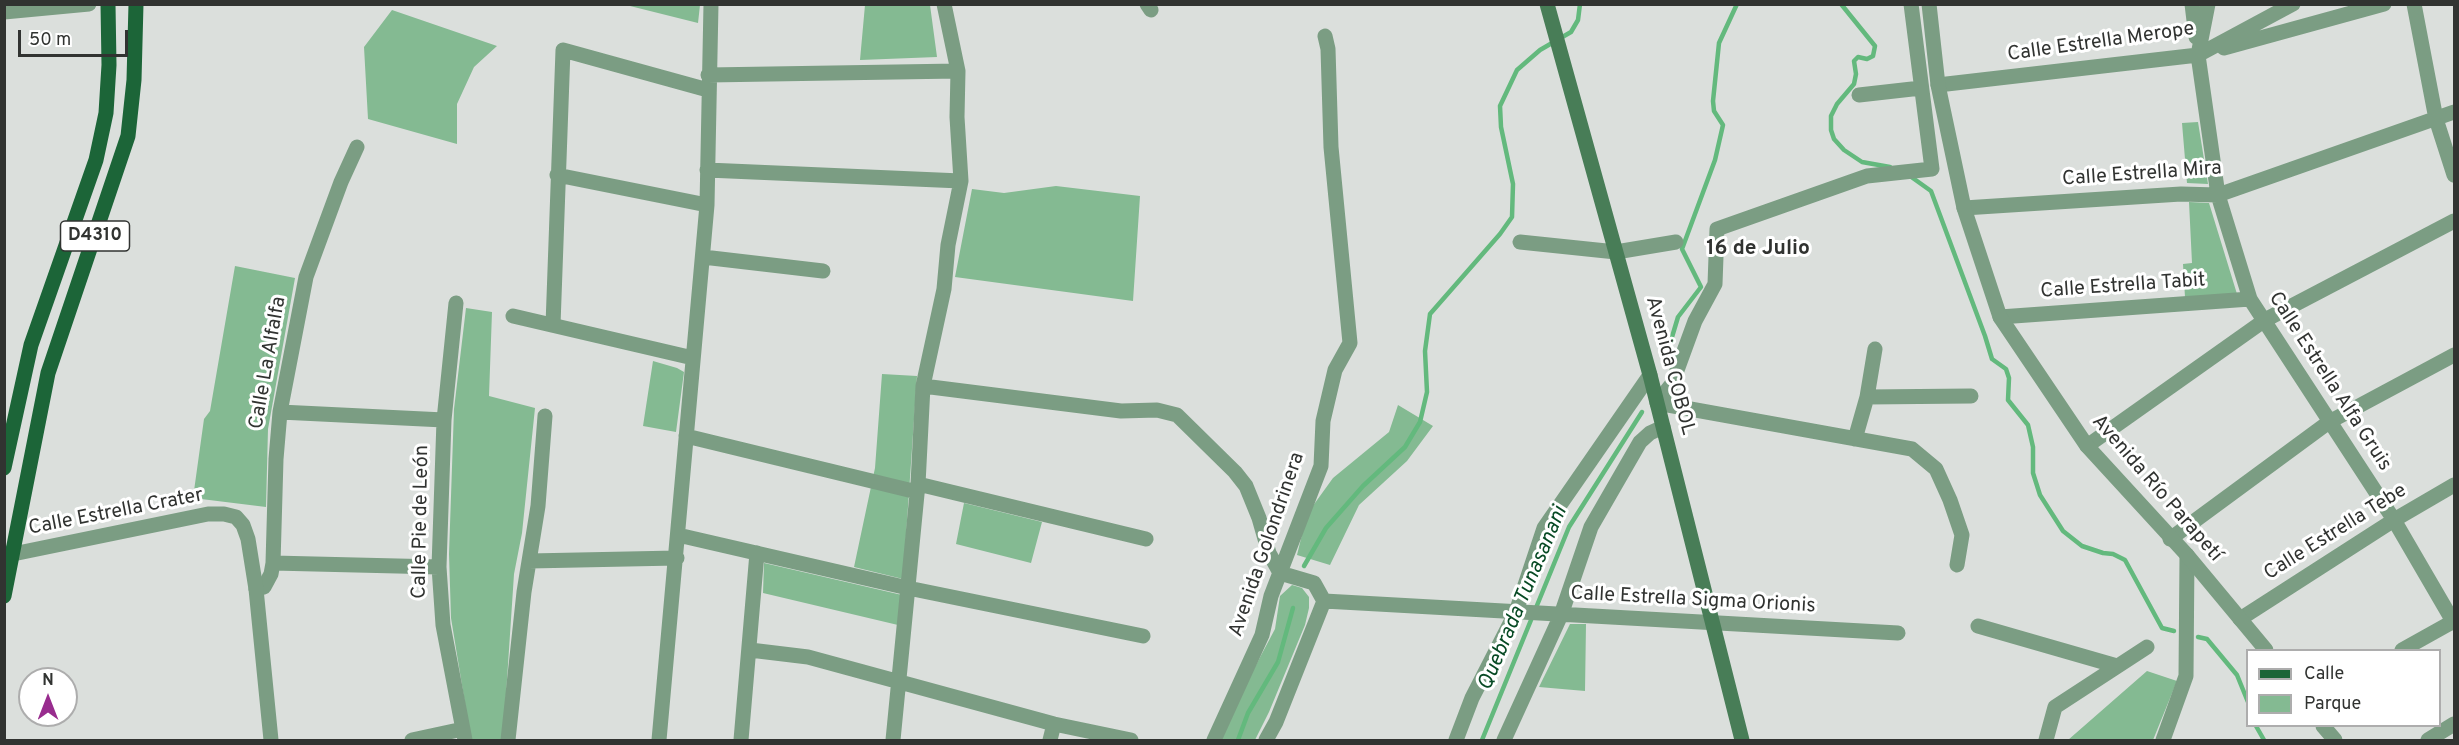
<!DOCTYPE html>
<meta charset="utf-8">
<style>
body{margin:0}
#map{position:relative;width:2459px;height:745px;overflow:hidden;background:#dbdfdc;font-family:Overpass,sans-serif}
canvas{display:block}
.frame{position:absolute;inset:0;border:6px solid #313331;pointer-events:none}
.legend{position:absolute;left:2246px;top:649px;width:195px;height:78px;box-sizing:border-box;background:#fff;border:2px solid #adadad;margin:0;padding:8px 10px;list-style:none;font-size:18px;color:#313331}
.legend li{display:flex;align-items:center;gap:12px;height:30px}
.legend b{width:30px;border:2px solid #adadad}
.north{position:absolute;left:18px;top:667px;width:60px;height:60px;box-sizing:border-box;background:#fff;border:2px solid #adadad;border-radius:50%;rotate:0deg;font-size:16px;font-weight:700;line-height:24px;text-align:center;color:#313331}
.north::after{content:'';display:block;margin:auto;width:21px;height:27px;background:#982c8e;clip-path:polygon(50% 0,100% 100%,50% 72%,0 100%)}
.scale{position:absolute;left:18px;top:30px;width:110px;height:27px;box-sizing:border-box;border:3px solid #313331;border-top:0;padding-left:8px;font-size:18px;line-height:21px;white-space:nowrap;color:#313331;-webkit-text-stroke:4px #fff;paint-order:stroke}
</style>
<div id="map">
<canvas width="2459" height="745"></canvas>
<div class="frame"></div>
<ul class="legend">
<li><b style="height:8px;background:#1c6538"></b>Calle</li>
<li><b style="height:16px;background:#84ba92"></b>Parque</li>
</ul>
<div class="north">N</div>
<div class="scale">50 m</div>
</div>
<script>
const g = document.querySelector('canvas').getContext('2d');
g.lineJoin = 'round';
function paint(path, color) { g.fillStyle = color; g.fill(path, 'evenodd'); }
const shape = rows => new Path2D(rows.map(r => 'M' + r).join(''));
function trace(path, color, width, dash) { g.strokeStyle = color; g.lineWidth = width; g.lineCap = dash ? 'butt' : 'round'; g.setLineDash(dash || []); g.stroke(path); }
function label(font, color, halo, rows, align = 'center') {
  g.font = font + ' Overpass,sans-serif'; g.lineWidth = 6; g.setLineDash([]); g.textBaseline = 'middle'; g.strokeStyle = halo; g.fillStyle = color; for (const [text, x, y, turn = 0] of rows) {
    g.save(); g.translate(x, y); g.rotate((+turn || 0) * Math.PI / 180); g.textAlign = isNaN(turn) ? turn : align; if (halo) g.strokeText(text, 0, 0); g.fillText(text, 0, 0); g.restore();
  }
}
paint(shape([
 [626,5,700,5,698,23],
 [865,5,930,5,937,57,860,60],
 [392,10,497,46,474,67,457,104,457,144,368,119,364,47],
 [2198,122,2208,184,2187,183,2182,123],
 [1056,186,1140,196,1133,301,955,277,972,189,1004,193],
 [2189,202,2209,203,2237,294,2185,297,2183,264,2192,263],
 [235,266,295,278,268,429,266,507,193,498,204,419,210,411],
 [466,308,492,312,489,396,535,408,522,533,514,574,503,740,471,740,451,618,449,554,454,409],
 [653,361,677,368,684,372,676,432,643,426],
 [882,374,917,376,903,579,854,567,875,468],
 [1398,405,1433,426,1407,461,1359,505,1330,565,1297,555,1307,514,1333,478,1389,432],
 [964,503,1042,522,1031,563,956,544],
 [764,563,902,595,898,625,763,593],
 [1292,585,1302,588,1309,597,1309,608,1305,625,1269,712,1255,740,1220,740,1240,695,1275,629,1280,596],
 [1570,624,1586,624,1585,691,1539,687],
 [2147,671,2177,681,2153,740,2068,740]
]), '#84ba92');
trace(shape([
 [1841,4,1875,46,1873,56,1867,59,1858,57,1854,61,1856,74,1854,84,1837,104,1831,116,1831,130,1834,139,1844,150,1862,162,1890,167],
 [1910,176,1931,191,1985,336,1992,359,2006,369,2009,378,2008,400,2028,425,2033,447,2033,473,2040,495,2063,531,2082,546,2103,553,2113,554,2125,560,2162,628,2174,631],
 [1669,347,1678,317,1701,287,1682,249,1715,160,1723,125,1714,111,1713,101,1719,43,1737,4],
 [1304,566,1326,528,1363,486,1405,447,1420,422,1427,392,1425,351,1430,314,1500,234,1512,217,1513,184,1501,127,1500,106,1517,70,1540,50,1571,32,1578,20,1580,4],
 [2198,637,2207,639,2237,675,2248,702],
 [2256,726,2264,740],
 [1238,740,1248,713,1278,662,1293,608],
 [1482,740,1569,527,1642,412]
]), '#63b97d', 4.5);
trace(shape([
 [1147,4,1151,10],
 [1911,4,1932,169,1867,176,1717,229,1715,284,1695,321,1672,384,1657,403,1912,449,1936,469,1950,500,1962,535,1957,565],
 [2192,4,2196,37],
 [2208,4,2198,55,2218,195,2250,299,2394,520,2454,623],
 [2414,4,2436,119,2454,175],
 [2224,48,2384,4],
 [708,75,958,71],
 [1938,85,2198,55,2293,4],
 [1859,95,1921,88],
 [707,170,961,181],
 [557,175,707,205],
 [1964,208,2181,194,2218,195,2454,112],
 [1520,242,1616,252,1676,242],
 [703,257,823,271],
 [456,303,444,420,439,567,443,625,465,740],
 [513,316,693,358],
 [2000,317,2250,299],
 [553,325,563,50,708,90],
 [923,386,1121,411,1157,410,1177,415,1235,472,1246,486,1259,518,1269,553,1280,573,1314,583,1324,601],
 [1867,397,1971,396],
 [280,412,444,420],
 [686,436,917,492],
 [1855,439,1867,397,1875,349],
 [2087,446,2265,320,2454,221],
 [918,484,1146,539],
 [678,535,908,588,1143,636],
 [2170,539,2329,422,2454,355],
 [529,561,677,558],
 [273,563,439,567],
 [256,589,264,587,271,574,273,563,276,459,280,412,306,277,341,182,357,147],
 [1324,601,1898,633],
 [2240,619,2394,520,2454,485],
 [1978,626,2117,666],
 [750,650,808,657,1054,724,1131,740],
 [2402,650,2454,621],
 [412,740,463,729],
 [508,740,524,592,538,506,545,416],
 [659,740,707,205,711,4],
 [741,740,757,553],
 [893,740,918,484,923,386,944,289,948,245,961,181,957,117,958,71,944,4],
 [1050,740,1054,724],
 [1214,740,1262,635,1271,596,1321,466,1323,421,1335,370,1350,343,1331,147,1328,49,1325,36],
 [1266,740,1276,722,1324,601],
 [1456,740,1472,698,1516,612,1544,528,1650,375],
 [1504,740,1561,615,1591,527,1640,442,1650,433,1663,427],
 [2046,740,2055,707,2147,647],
 [2163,740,2186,676,2187,555],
 [2428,740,2454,724]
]), '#7b9d83', 15);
trace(shape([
 [1929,4,1938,85,1964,208,2000,317,2087,446,2187,555,2266,650],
 [4,12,89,4],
 [4,553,13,554,208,514,224,514,236,517,243,525,248,539,256,589,271,740],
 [2323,726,2335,740]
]), '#7b9d83', 15);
trace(shape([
 [1547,4,1650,375,1742,740]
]), '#487d57', 15);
trace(shape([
 [4,468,31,345,96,160,106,113,109,65,108,4],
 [4,596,48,373,128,136,134,80,136,4]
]), '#1c6538', 15);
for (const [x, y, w] of [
 [95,236,69]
]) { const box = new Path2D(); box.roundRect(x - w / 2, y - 15, w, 30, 4.5); g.fillStyle = '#fff'; g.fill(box); trace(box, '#313331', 1.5); }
label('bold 18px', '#313331', null, [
 ["D4310",95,236]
]);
label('20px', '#313331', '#fff', [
 ["Calle Estrella Merope",2101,43,-8],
 ["Calle Estrella Mira",2142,175,-4],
 ["Calle Estrella Tabit",2123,287,-4],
 ["Calle La Alfalfa",269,363,-80],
 ["Avenida COBOL",1669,366,75],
 ["Calle Estrella Alfa Gruis",2329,382,57],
 ["Avenida Río Parapetí",2156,489,49],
 ["Calle Estrella Crater",116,513,-11],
 ["Calle Pie de León",422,522,-89],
 ["Calle Estrella Tebe",2336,533,-32],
 ["Avenida Golondrinera",1268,545,-71],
 ["Calle Estrella Sigma Orionis",1693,601,3]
]);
label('bold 21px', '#313331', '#fff', [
 ["16 de Julio",1758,250]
]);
label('italic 21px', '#074a24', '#fff', [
 ["Quebrada Tunasanani",1524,599,-67]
]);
</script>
